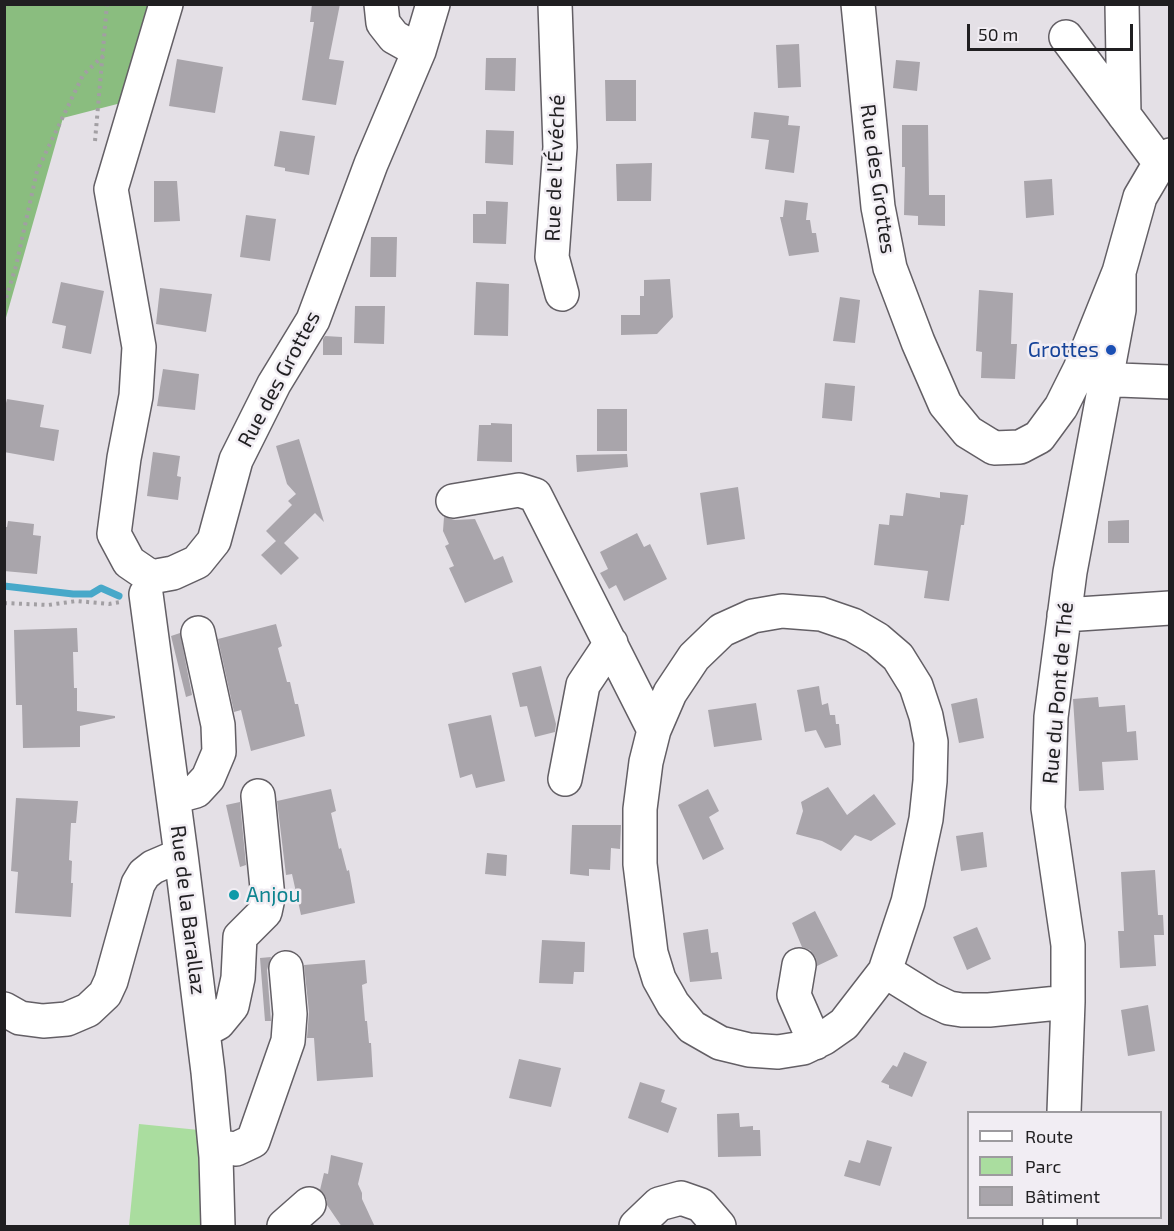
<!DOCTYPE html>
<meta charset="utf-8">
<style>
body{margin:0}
#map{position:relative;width:1174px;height:1231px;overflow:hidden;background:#e4e0e6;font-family:"Exo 2",sans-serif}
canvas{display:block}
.frame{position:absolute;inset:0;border:6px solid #201f21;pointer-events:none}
.legend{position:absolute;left:967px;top:1111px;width:195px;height:108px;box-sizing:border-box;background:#f1edf3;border:2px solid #9d9b9f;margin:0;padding:8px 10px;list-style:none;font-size:18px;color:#201f21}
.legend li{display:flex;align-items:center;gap:12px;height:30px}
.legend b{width:30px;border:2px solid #9d9b9f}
.scale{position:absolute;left:967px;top:24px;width:166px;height:27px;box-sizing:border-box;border:3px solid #201f21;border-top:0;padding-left:8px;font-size:18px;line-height:21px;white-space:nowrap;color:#201f21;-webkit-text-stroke:4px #f1edf3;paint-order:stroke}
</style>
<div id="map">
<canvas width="1174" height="1231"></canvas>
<div class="frame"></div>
<ul class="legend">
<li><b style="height:8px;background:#fff"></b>Route</li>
<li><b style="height:16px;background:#aadd9f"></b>Parc</li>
<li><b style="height:16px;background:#a9a5ab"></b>Bâtiment</li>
</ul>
<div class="scale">50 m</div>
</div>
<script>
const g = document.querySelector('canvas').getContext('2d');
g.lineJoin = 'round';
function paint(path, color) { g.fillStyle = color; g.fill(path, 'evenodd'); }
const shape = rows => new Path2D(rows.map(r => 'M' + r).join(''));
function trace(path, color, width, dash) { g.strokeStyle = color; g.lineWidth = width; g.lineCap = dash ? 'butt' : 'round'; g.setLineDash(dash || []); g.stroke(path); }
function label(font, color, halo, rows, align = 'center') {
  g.font = font + ' "Exo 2",sans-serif'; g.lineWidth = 5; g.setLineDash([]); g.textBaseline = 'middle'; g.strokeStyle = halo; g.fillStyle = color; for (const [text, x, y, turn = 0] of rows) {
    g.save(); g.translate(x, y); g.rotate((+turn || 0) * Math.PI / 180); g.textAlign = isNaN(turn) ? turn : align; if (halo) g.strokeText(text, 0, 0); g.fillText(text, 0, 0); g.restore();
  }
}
paint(shape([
 [139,1124,199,1130,204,1226,129,1226]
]), '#aadd9f');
paint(shape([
 [5,5,157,5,125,102,63,118,5,321]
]), '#8abd7f');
trace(shape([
 [4,586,73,594,91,594,101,588,119,596]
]), '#47a8c9', 7);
paint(shape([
 [312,4,340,4,329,59,344,61,336,105,302,100,314,22,310,22],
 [799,44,801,87,778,88,776,45],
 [486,58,516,58,515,91,485,90],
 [177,59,223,67,215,113,169,106],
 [896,60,920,62,917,91,893,88],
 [605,80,636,80,636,121,606,121],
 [754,112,789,116,788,125,800,126,794,173,765,169,769,140,751,138],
 [902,125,928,125,929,195,945,195,945,226,918,225,918,216,904,215,905,167,902,167],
 [486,130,514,131,513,165,485,163],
 [280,131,315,136,309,175,285,171,285,168,274,166],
 [652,163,651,201,617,201,616,164],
 [1052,179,1054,215,1026,218,1024,181],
 [154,181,177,181,180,221,154,222],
 [785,200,808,203,806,220,810,220,812,233,816,233,819,252,789,256,780,217,783,217],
 [486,201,508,202,506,244,473,243,473,214,486,214],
 [246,215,276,219,270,261,240,257],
 [371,237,397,237,396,277,370,277],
 [670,279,673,317,657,334,621,335,621,315,640,315,640,296,644,296,644,280],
 [61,282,104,291,91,354,62,348,66,326,52,323],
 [476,282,509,284,508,336,474,335],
 [160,288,212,294,206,332,156,324],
 [979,290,1013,293,1011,344,1017,344,1015,379,981,378,982,352,976,351],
 [840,297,860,300,855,343,833,341],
 [355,306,385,306,384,344,354,343],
 [325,336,342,337,342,355,323,355,323,339],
 [163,369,199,374,195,410,157,406],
 [825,383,855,386,852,421,822,418],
 [7,399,44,405,40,427,59,430,54,461,4,452,4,411],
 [597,409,627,409,627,451,597,451],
 [491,423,512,424,512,462,477,461,479,425,491,425],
 [299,439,324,522,315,513,284,543,299,558,281,575,261,555,276,541,266,531,292,505,288,501,296,494,287,484,276,446],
 [153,452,180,456,177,476,181,477,178,500,147,496],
 [627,454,628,467,577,472,576,455],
 [738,487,745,539,707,545,700,493],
 [940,492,968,495,964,525,961,525,949,601,924,598,928,571,874,565,879,524,889,525,890,515,903,516,906,493,940,498],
 [444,517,455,520,475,519,494,560,503,556,513,582,465,603,449,568,454,566,445,546,449,544,443,531],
 [1129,520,1129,543,1108,543,1108,521],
 [8,521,34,524,33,535,41,536,37,574,4,571,4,527,7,527],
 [637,533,644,547,650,544,667,579,624,601,616,585,609,589,600,573,608,569,600,552],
 [276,624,282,646,278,648,287,682,290,682,295,704,298,704,305,736,251,751,241,710,234,712,218,639],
 [77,628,78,652,73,652,74,688,77,688,77,711,115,716,115,718,80,726,80,747,23,748,22,705,16,705,14,630],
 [180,633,192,695,186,697,171,636],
 [541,666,556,724,555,732,535,737,527,706,520,707,512,673],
 [819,686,822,705,828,703,830,715,835,715,836,724,839,724,841,745,825,748,816,730,805,732,797,690],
 [1098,697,1099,707,1125,705,1127,732,1136,731,1138,760,1102,762,1104,790,1079,791,1073,699],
 [977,698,984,738,959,743,951,704],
 [756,703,762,740,714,747,708,710],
 [491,715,505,781,476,788,472,774,460,778,448,724],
 [828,787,847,815,874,794,896,824,871,841,855,835,841,851,822,841,796,834,803,811,801,802],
 [331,789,336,811,331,813,339,849,341,848,347,871,349,870,355,903,301,915,292,874,286,875,277,801],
 [708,789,719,811,709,817,724,849,703,860,678,805],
 [16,798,78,801,76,823,71,823,69,860,72,861,71,883,73,883,71,917,15,913,18,872,11,871],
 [240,802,246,865,240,867,226,805],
 [572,825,621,825,620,849,611,848,610,870,589,869,589,876,570,874],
 [983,832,987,867,961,871,956,836],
 [487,853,507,855,506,876,485,874],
 [1155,870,1158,915,1163,915,1164,935,1154,935,1156,966,1120,968,1118,931,1124,931,1121,872],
 [815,911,838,956,817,966,816,958,810,950,802,947,792,923],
 [977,927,991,959,967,970,953,937],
 [708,929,711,953,718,952,722,979,690,982,683,933],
 [542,940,585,942,584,972,574,972,573,984,539,983],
 [271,957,267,970,271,1021,265,1021,260,958],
 [365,960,367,983,362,985,365,1021,367,1021,369,1043,371,1043,373,1077,317,1081,314,1038,307,1038,309,1012,304,965],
 [1148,1005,1155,1051,1128,1056,1121,1010],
 [904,1052,927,1062,912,1097,889,1088,889,1085,881,1082,893,1065,897,1067],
 [519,1059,561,1068,551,1107,509,1098],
 [640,1082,665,1090,661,1102,677,1108,668,1133,628,1118],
 [739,1113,740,1127,753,1126,753,1130,760,1130,761,1156,718,1157,717,1114],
 [867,1140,892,1147,880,1186,844,1176,849,1160,860,1163],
 [331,1155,363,1163,358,1184,362,1193,362,1199,375,1227,342,1227,327,1205,327,1200,320,1190,324,1173,328,1174]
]), '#a9a5ab');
const minor = shape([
 [166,4,111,189,139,347,136,396,124,458,114,534,129,562,151,577,173,573,197,562,214,541,236,460,274,384,313,320,371,164,419,51,433,4],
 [381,4,383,23,394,37,419,51],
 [555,4,560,147,552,257,562,294],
 [858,4,878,207,890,268,918,342,945,404,968,432,994,448,1020,447,1039,437,1061,407,1080,369,1119,272,1140,197,1160,163,1170,155],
 [1122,4,1124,115],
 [1066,37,1160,163],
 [1105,383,1119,380,1170,382],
 [453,501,519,490,535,495,654,730],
 [146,594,181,855,208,1072,216,1157,218,1226],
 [1064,615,1170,608],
 [565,779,583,685,611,643],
 [174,797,196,791,208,778,219,752,218,725,198,633],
 [799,965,794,995,815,1043],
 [885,971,844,1024,824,1038,803,1048,778,1052,749,1050,720,1043,692,1027,673,1004,659,979,651,953,640,864,640,809,646,762,654,730,670,693,694,657,722,630,753,616,782,611,821,614,853,625,877,639,898,657,916,686,926,716,931,742,930,781,926,819,908,902,885,971,930,999,949,1008,962,1010,989,1010,1068,1002],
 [4,1009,20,1018,43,1021,67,1019,88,1010,105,994,111,981,138,884,144,874,153,867,181,855],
 [203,1031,218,1023,232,1006,238,978,240,937,265,912,268,898,258,796],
 [1064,1112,1068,1002,1068,945,1048,808,1051,717,1070,572,1119,310,1119,272],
 [215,1146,236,1149,253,1141,288,1041,290,1014,286,968],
 [284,1226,309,1204],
 [636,1226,659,1204,681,1198,701,1205,719,1226],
 [1060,1226,1060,1218]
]);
trace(minor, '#635f65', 36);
trace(shape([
 [95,141,107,4],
 [4,305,16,266,37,171,83,75,104,55],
 [4,603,48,605,77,601,109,604,120,602]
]), '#a29fa3', 4, [3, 4.5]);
trace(minor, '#fff', 33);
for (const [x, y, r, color] of [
 [1111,350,6,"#1a4fb4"],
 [234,895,6,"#0f9aa8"]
]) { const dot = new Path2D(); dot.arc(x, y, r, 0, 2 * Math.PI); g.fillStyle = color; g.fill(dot); trace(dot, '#f1edf3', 2); }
label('21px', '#201f21', '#f1edf3', [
 ["Rue de l'Évéché",555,168,-88],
 ["Rue des Grottes",878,179,82],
 ["Rue des Grottes",279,379,-62],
 ["Rue du Pont de Thé",1058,693,-85],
 ["Rue de la Barallaz",188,910,83]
]);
label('21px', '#164399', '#f1edf3', [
 ["Grottes",1099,350]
], 'right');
label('21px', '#0d838f', '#f1edf3', [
 ["Anjou",246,895]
], 'left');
</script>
